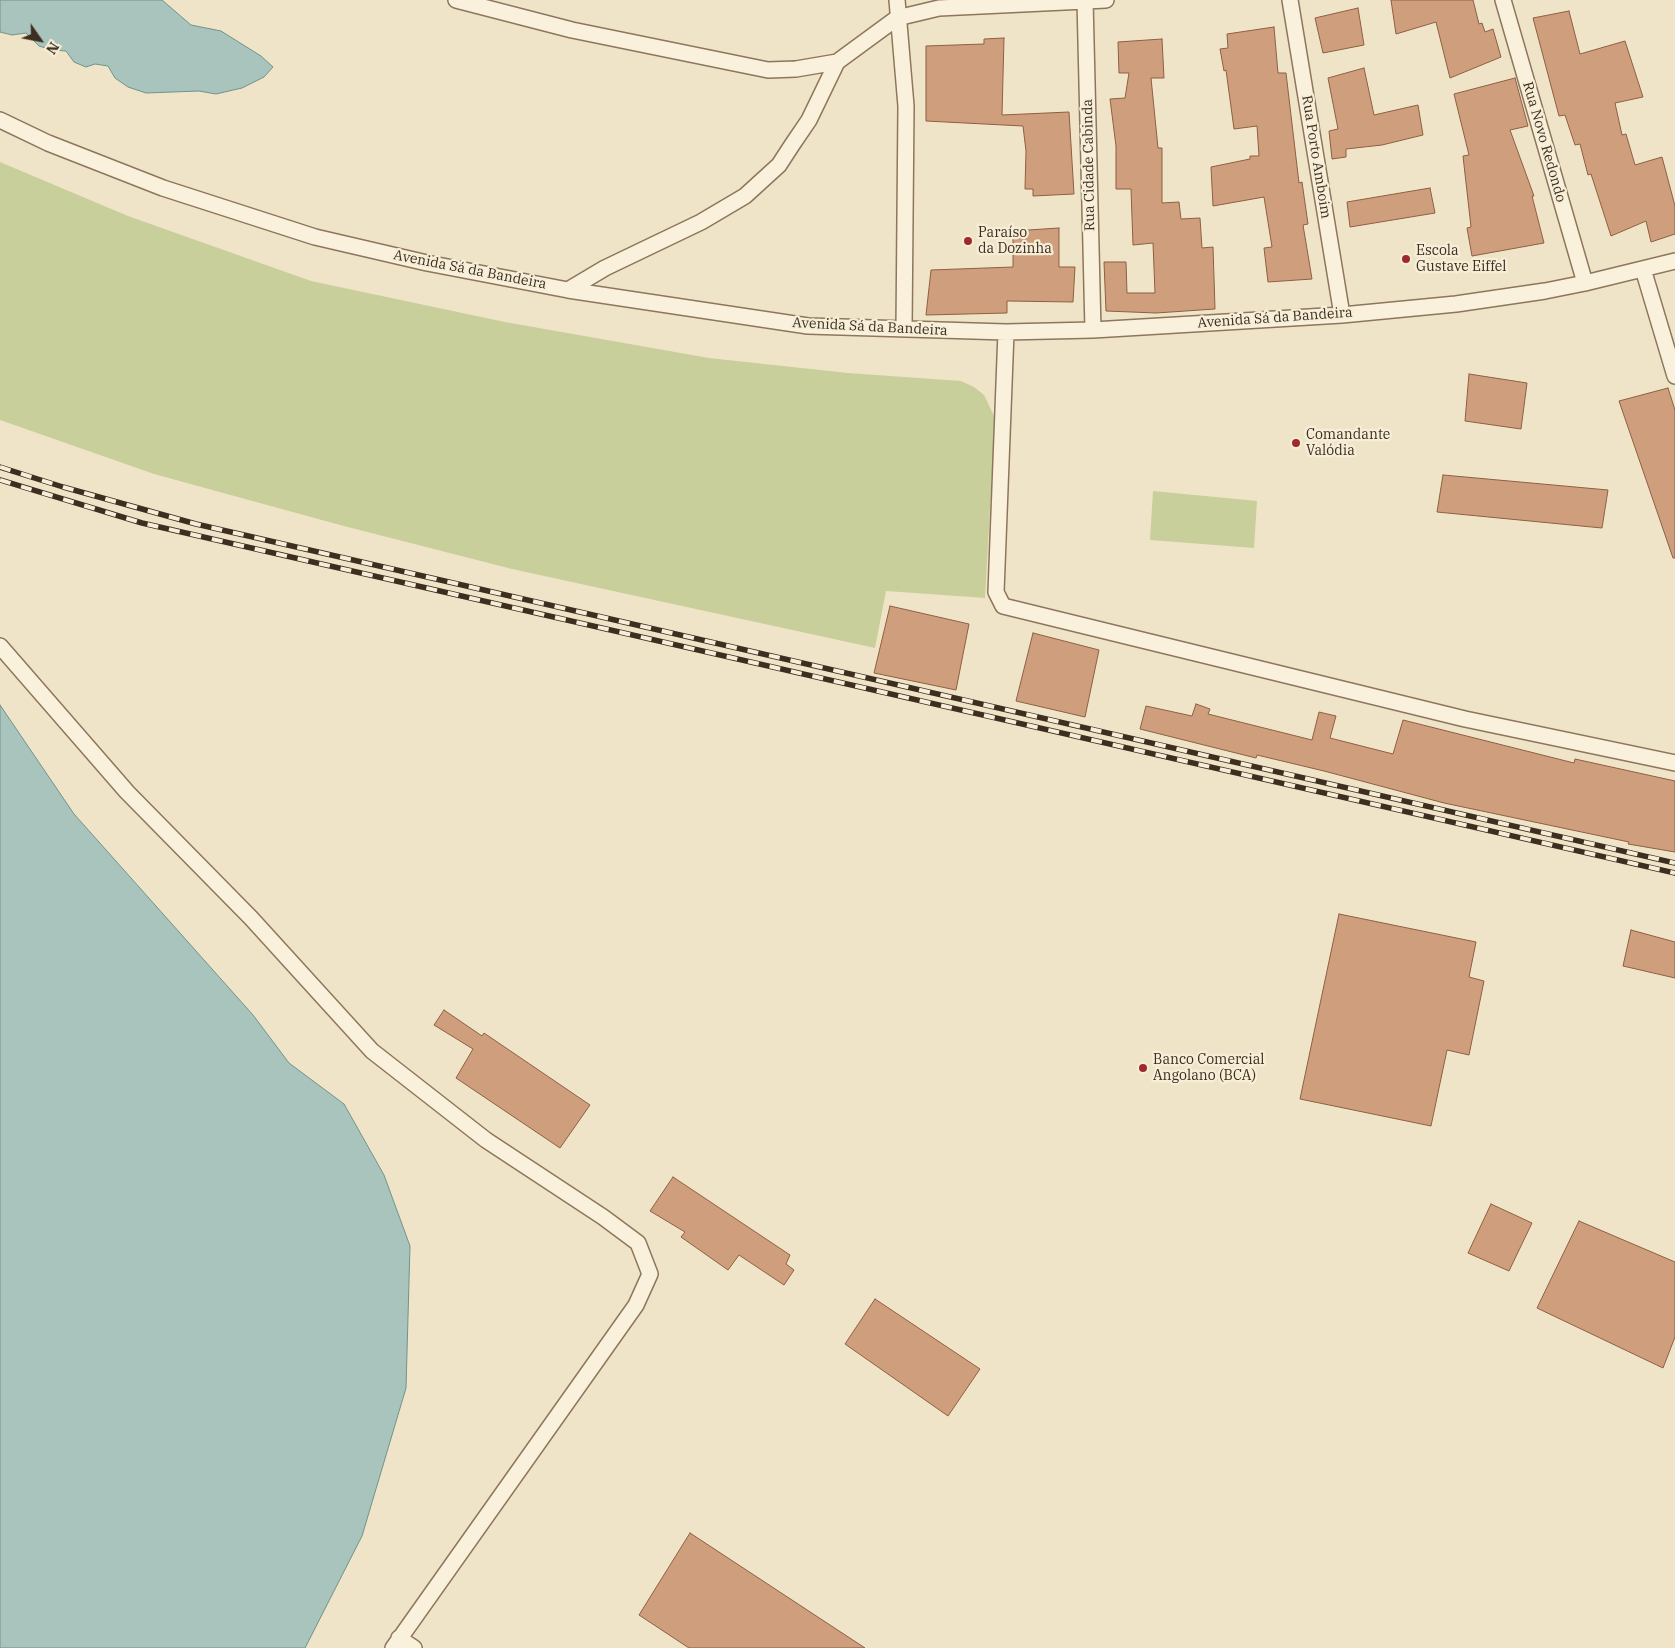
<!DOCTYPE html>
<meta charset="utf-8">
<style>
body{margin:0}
#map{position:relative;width:1675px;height:1648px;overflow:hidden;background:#f0e4c8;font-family:"IBM Plex Serif",serif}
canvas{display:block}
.north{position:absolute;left:15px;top:15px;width:50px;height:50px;-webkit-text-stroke:4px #f7eed8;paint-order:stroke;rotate:123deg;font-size:14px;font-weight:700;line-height:20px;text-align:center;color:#3d2e20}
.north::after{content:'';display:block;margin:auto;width:18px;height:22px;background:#3d2e20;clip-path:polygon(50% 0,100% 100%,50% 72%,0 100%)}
</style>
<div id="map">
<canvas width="1675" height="1648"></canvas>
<div class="north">N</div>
</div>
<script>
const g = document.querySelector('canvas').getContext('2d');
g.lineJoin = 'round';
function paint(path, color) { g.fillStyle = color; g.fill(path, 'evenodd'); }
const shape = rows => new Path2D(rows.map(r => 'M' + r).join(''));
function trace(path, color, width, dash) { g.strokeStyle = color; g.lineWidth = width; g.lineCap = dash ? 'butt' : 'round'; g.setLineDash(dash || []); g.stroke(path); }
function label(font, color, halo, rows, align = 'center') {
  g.font = font + ' "IBM Plex Serif",serif'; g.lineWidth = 4.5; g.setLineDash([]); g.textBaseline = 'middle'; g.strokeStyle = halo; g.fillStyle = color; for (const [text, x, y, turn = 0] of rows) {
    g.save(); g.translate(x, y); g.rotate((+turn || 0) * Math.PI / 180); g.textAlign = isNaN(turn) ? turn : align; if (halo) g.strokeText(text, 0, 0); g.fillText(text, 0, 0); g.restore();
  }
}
paint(shape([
 [0,162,128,216,311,281,505,322,709,358,848,373,961,381,974,387,984,395,995,418,985,598,886,591,875,648,512,569,340,525,154,474,0,420],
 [1153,491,1257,501,1254,548,1150,540]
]), '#c9cf9b');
const water = shape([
 [0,0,162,0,191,25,221,31,261,56,273,67,264,77,242,88,216,94,199,91,146,93,128,87,115,78,108,66,95,64,86,67,74,62,66,51,52,50,39,46,26,33,12,35,0,32,0,0],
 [0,705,74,814,253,1015,289,1063,344,1104,384,1175,410,1246,406,1388,362,1536,305,1648,0,1648,0,705]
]);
paint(water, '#a9c4bc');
trace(water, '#6f938a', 1);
const building = shape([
 [1391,0,1473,0,1479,24,1482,23,1485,32,1493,29,1501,57,1450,78,1436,22,1396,34,1391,0],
 [1358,8,1364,45,1323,53,1315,18,1358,8],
 [1569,11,1580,54,1625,41,1643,97,1615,103,1622,135,1626,134,1635,165,1662,157,1675,206,1675,234,1651,242,1646,221,1611,236,1591,174,1588,175,1580,144,1575,145,1565,115,1559,116,1533,18,1569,11],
 [1274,27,1278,73,1286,73,1299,183,1302,182,1308,224,1303,225,1312,279,1268,282,1264,248,1272,247,1264,197,1213,206,1211,167,1250,159,1250,156,1259,156,1257,126,1234,129,1226,70,1224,71,1220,49,1228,48,1227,34,1274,27],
 [1004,38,1002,115,1069,112,1074,194,1033,196,1033,189,1025,189,1026,151,1023,126,926,121,926,46,984,44,984,39,1004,38],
 [1162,39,1164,78,1151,78,1158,148,1162,148,1162,203,1179,202,1181,219,1200,218,1202,248,1213,247,1215,309,1156,313,1106,311,1104,262,1126,262,1127,293,1155,293,1153,243,1133,245,1131,189,1116,189,1116,146,1110,99,1125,98,1129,73,1119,73,1118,42,1162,39],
 [1364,68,1374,115,1418,105,1423,135,1382,145,1346,149,1346,157,1332,159,1329,131,1338,129,1328,78,1364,68],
 [1515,78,1528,126,1510,130,1534,196,1532,196,1544,243,1472,256,1467,228,1471,227,1463,156,1469,155,1454,94,1515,78],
 [1430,188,1435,213,1350,227,1347,202,1430,188],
 [1059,228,1059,267,1075,267,1073,302,1007,301,1007,313,926,315,931,270,1013,267,1013,231,1059,228],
 [1469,374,1527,383,1521,429,1465,421,1469,374],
 [1668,388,1675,410,1675,558,1673,558,1619,401,1668,388],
 [1443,475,1608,490,1602,528,1437,512,1443,475],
 [890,606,969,624,956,690,874,673,890,606],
 [1033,633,1099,650,1085,717,1016,701,1033,633],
 [1196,704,1210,709,1208,714,1312,740,1319,712,1336,716,1330,738,1393,754,1403,720,1574,763,1575,759,1675,781,1675,852,1628,844,1629,842,1444,803,1324,771,1257,755,1256,758,1140,729,1146,706,1192,716,1196,704],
 [1339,914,1476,942,1469,977,1484,981,1469,1055,1447,1050,1431,1126,1300,1099,1339,914],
 [1631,930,1675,942,1675,978,1623,966,1631,930],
 [444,1010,482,1036,484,1033,590,1105,560,1148,456,1078,473,1049,434,1025,444,1010],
 [673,1177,790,1255,786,1264,794,1270,784,1285,739,1255,728,1270,681,1237,685,1232,650,1211,673,1177],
 [1491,1204,1532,1223,1509,1271,1468,1253,1491,1204],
 [1579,1221,1675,1262,1675,1337,1663,1368,1537,1308,1579,1221],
 [875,1299,980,1369,948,1416,845,1344,875,1299],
 [690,1533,865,1648,689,1648,639,1615,690,1533]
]);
paint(building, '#cf9f7d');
trace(building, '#8d5f41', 1);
const minor = shape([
 [456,0,572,30,768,70,796,69,837,62,897,18,939,8,1106,0],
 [897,0,906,106,904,329],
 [1085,0,1093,330],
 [1290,0,1342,315],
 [1503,0,1585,283],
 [0,120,48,143,163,188,315,237,427,263,568,290,808,326,1006,332,1093,330,1342,315,1456,304,1545,291,1585,283,1675,261],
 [1643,269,1675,376],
 [568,290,605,268,701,222,745,196,779,165,792,145,809,120,837,62],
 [1006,332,996,592,1003,606,1465,719,1675,763],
 [0,646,127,792,251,918,372,1051,486,1140,603,1217,638,1243,650,1274,636,1305,393,1648],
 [399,1638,414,1648]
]);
trace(minor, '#8d765c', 18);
trace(minor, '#faf1dc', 15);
const rail = shape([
 [0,467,63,487,196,524,1675,863],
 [0,480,142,523,1675,873]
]);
trace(rail, '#3d2e20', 5.5);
trace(rail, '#f7eed8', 4, [11]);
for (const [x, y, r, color] of [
 [968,241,5,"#9e2a2b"],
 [1406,259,5,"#9e2a2b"],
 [1296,443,5,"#9e2a2b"],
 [1143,1068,5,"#9e2a2b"]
]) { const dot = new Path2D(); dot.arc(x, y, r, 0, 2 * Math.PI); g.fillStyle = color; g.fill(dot); trace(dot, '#f7eed8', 2); }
label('14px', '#3d2e20', '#f7eed8', [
 ["Rua Novo Redondo",1544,142,74],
 ["Rua Porto Amboim",1316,157,81],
 ["Rua Cidade Cabinda",1089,165,-91],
 ["Avenida Sá da Bandeira",470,270,11],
 ["Avenida Sá da Bandeira",1275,318,-4],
 ["Avenida Sá da Bandeira",870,327,3]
]);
label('14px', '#3d2e20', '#f7eed8', [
 ["Paraíso",978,233],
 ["da Dozinha",978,249],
 ["Escola",1416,251],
 ["Gustave Eiffel",1416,267],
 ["Comandante",1306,435],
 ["Valódia",1306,451],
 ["Banco Comercial",1153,1060],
 ["Angolano (BCA)",1153,1076]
], 'left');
</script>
